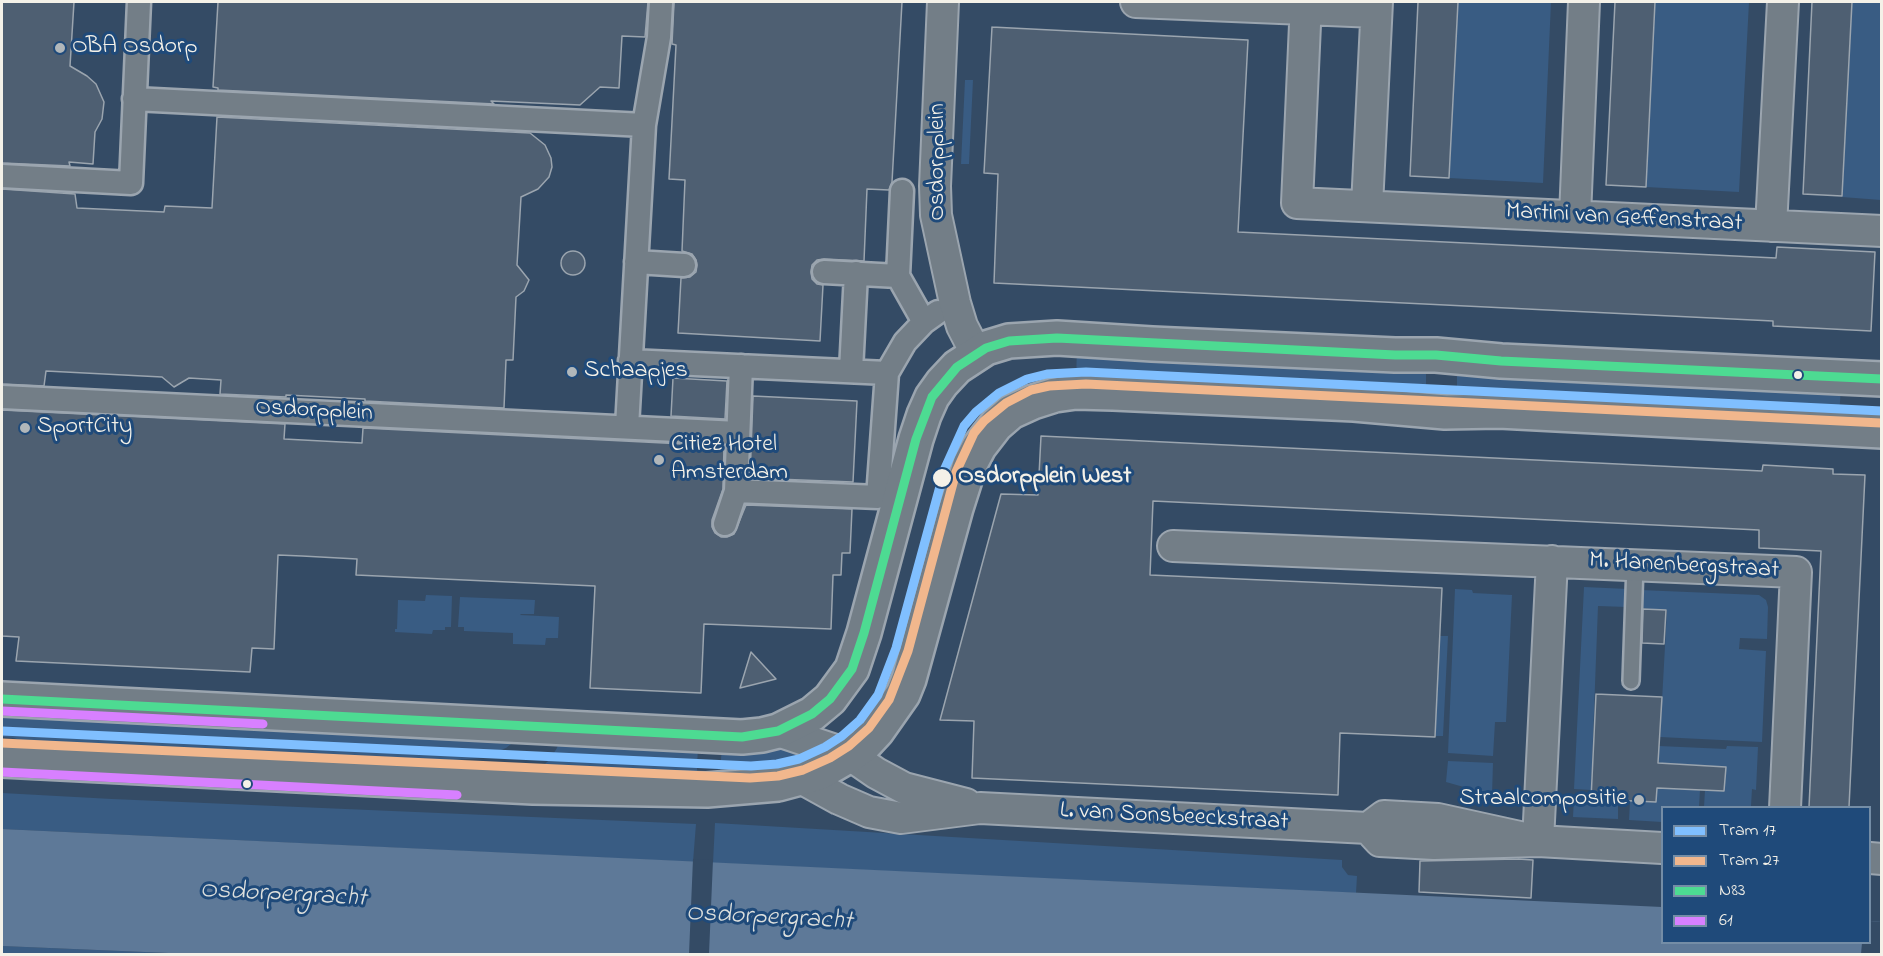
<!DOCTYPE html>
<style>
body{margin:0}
#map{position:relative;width:1883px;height:956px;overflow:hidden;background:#344b65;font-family:"Indie Flower",sans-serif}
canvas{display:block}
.frame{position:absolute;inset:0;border:3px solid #f4f1e8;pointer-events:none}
.legend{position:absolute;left:1661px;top:806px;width:210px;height:138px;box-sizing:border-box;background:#1f4a7a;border:2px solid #748da6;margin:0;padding:8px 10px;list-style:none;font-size:18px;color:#f4f1e8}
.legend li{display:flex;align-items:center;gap:12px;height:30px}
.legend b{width:30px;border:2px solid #748da6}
</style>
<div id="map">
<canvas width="1883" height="956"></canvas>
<div class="frame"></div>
<ul class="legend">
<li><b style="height:8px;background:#80bfff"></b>Tram 17</li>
<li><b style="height:8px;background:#f1b78d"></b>Tram 27</li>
<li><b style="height:8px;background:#4ddb92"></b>N83</li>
<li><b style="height:8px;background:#d880ff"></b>61</li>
</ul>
</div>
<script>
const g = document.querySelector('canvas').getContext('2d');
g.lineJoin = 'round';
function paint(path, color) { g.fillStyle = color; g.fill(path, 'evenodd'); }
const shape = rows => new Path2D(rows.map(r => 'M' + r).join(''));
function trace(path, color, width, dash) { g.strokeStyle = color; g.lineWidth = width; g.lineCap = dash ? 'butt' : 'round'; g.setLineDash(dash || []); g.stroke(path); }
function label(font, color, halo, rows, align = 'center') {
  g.font = font + ' "Indie Flower",sans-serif'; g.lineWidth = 6; g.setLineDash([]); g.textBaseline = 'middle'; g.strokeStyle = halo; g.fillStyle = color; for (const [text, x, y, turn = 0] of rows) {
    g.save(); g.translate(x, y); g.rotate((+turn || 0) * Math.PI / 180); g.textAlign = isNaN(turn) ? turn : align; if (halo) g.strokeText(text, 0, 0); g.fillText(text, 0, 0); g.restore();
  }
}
paint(shape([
 [1458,2,1551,2,1543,183,1449,178],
 [1655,2,1749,2,1739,192,1646,187],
 [1852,2,1881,2,1881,200,1842,197],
 [965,80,973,80,969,164,961,164],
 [1077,345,1426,371,1426,393,1429,394,1428,404,1076,384],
 [1457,372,1841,385,1839,419,1453,405,1453,395,1457,394],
 [1584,587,1628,589,1627,607,1598,606,1591,790,1574,789],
 [1455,589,1472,590,1473,593,1512,595,1506,722,1495,722,1493,756,1448,753],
 [1640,590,1759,595,1766,600,1768,607,1767,639,1740,638,1739,649,1766,651,1762,742,1660,737,1667,610,1639,608],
 [426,595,452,596,451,627,445,627,445,630,433,630,432,634,395,632,395,629,397,629,398,600,425,601],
 [460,597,535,600,534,614,521,614,520,615,559,617,558,638,546,638,545,645,513,644,513,633,464,631,464,627,458,627],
 [1440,636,1448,636,1443,736,1435,736],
 [2,711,520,737,506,748,481,758,453,760,364,756,363,768,37,746,14,738,2,737],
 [560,736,698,744,697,772,534,775,550,759,557,748],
 [722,745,784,749,816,757,811,766,720,773],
 [1659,746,1726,749,1727,746,1758,747,1756,790,1752,789,1751,806,1755,807,1704,807,1705,790,1724,791,1725,767,1659,763],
 [1448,761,1493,763,1492,795,1446,782],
 [1657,788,1700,790,1699,807,1662,808,1662,822,1629,820,1630,801,1656,802],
 [2,793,112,799,696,824,693,862,2,829],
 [1574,798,1618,800,1618,819,1573,817],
 [715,823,1342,860,1342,867,1348,875,1357,876,1356,893,713,863],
 [2,946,192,954,2,954]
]), '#395c83');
paint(shape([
 [2,829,1662,907,1662,942,1870,942,1870,921,1882,922,1881,954,192,954,2,946]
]), '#5e7998');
paint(shape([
 [693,859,713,860,709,954,689,954],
 [1870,921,1881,922,1881,954,1861,954,1862,943,1870,942]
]), '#344b65');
const building = shape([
 [2,2,74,2,70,66,87,76,96,84,104,102,102,119,95,132,93,164,69,162,70,166,2,163,2,2],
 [218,2,648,2,645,37,622,36,619,88,600,87,580,105,491,101,494,104,218,90,218,88,213,87,218,2],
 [674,2,902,2,892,182,889,190,867,189,864,261,824,259,817,260,812,265,811,272,812,279,817,284,823,285,820,341,678,333,681,278,690,277,696,272,697,265,696,260,692,254,682,251,685,180,669,179,676,45,672,44,674,2],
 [1418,2,1458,2,1449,178,1410,176,1418,2],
 [1615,2,1655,2,1646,187,1606,185,1615,2],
 [1812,2,1852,2,1842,196,1803,194,1812,2],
 [992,27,1248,40,1238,232,1776,258,1777,247,1875,252,1871,331,1773,326,1773,321,994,283,998,174,984,173,992,27],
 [217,117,530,133,545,145,551,158,552,167,549,177,538,189,521,197,517,265,529,280,524,291,516,297,513,360,506,360,504,408,365,401,365,399,286,395,286,397,220,394,221,380,189,378,174,387,162,377,46,371,44,386,2,384,2,189,75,194,77,208,164,212,165,206,212,208,217,117],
 '561 263a12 12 0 1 1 24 0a12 12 0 1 1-24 0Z',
 [673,378,727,381,725,419,671,416,673,378],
 [753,396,857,401,853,482,750,478,753,396],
 [2,410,285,424,284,439,341,442,362,443,363,428,724,446,723,489,712,520,712,527,715,533,721,537,727,537,734,534,746,505,852,509,850,553,842,553,841,575,833,575,831,629,704,624,701,693,590,688,595,586,356,575,357,559,302,556,278,555,274,649,252,648,250,672,16,661,19,637,2,636,2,410],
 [1041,436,1762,471,1763,465,1833,469,1833,474,1865,475,1849,807,1809,807,1821,551,1759,548,1759,530,1153,501,1150,575,1442,588,1435,737,1340,733,1338,795,972,778,974,721,940,720,1001,494,1038,495,1041,436],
 [1643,609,1666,610,1664,644,1642,643,1643,609],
 [751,652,776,679,740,688,751,652],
 [1596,694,1662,697,1658,763,1726,767,1724,791,1657,788,1656,802,1591,799,1596,694],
 [1518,859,1533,860,1531,898,1419,892,1420,861,1518,859]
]);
paint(building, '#4e5f72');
trace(building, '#9ba5af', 1.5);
const service = shape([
 [1631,681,1635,565]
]);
const pedestrian = shape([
 [134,99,644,125],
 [2,176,131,183,139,2],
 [902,191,898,276,924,322],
 [636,262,684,265],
 [824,272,898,276],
 [630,361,887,373],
 [741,366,736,491,878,497,887,373,905,342,924,322,938,312],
 [851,371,856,273],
 [2,397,738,433],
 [627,427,644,125,659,37,661,2],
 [725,524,736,491]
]);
const minor = shape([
 [943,2,935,186,936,215,955,303,962,326,976,353],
 [1136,2,1376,12],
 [1306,2,1297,203,1882,231],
 [1367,206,1377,2],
 [1575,216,1584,2],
 [1771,226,1783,2],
 [1173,546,1796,572,1785,808],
 [778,731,850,755,876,773,904,788,966,804],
 [801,778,839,799,869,812,901,818,980,808,1368,828,1384,816,1438,819,1538,841],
 [1368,828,1380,841,1434,844,1538,841,1662,848],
 [1538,841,1552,561],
 [1870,858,1882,859]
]);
const tertiary = shape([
 [2,699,742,737,762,735,778,731,812,714,830,699,852,669,864,633,916,439,924,415,932,397,942,383,957,367,986,348,1009,341,1057,338,1152,344,1395,355,1436,355,1501,361,1882,379],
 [2,760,533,787,707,790,778,784,819,773,850,755,864,745,877,731,903,694,909,679,956,508,970,464,979,447,996,425,1011,412,1033,402,1055,395,1076,392,1113,393,1354,404,1445,412,1499,411,1882,431]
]);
trace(service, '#9ba5af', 20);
trace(pedestrian, '#9ba5af', 27);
trace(minor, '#9ba5af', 34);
trace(tertiary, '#9ba5af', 38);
trace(service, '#737e87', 15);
trace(pedestrian, '#737e87', 22);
trace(minor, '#737e87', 30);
trace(tertiary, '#737e87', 33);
trace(shape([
 [2,699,742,737,778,731,812,714,830,699,852,669,864,633,916,439,932,397,957,367,986,348,1009,341,1057,338,1395,355,1436,355,1501,361,1882,379]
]), '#4ddb92', 9);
trace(shape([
 [2,711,263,724],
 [2,772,457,795]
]), '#d880ff', 9);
trace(shape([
 [2,731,751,766,777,764,799,759,825,747,842,736,860,720,878,695,896,648,945,468,964,426,976,412,999,393,1027,379,1047,374,1086,372,1882,411]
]), '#80bfff', 9);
trace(shape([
 [2,743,750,778,778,776,803,770,830,758,849,746,869,728,889,700,908,651,956,472,974,433,984,421,1006,403,1031,390,1049,386,1086,384,1881,423]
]), '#f1b78d', 9);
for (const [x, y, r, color] of [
 [60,48,6,"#b1b7ba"],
 [572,372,6,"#b1b7ba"],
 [1798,375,5,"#f4f1e8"],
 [25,428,6,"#b1b7ba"],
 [659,460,6,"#b1b7ba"],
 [942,478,10,"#f4f1e8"],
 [247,784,5,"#f4f1e8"],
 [1639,800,6,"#b1b7ba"]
]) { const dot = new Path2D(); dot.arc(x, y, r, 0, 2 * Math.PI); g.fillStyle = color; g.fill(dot); trace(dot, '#1f4a7a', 2); }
label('24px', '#f4f1e8', '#1f4a7a', [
 ["OBA Osdorp",72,48],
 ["Schaapjes",584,372],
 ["SportCity",37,428],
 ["Citiez Hotel",671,446],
 ["Amsterdam",671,474],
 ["Straalcompositie",1627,800,"right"]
], 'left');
label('24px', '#f4f1e8', '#1f4a7a', [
 ["Osdorpplein",939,162,-90],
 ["Martini van Geffenstraat",1624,219,3],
 ["Osdorpplein",314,412,3],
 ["M. Hanenbergstraat",1684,567,3],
 ["L. van Sonsbeeckstraat",1174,818,3]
]);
label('bold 24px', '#f4f1e8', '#1f4a7a', [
 ["Osdorpplein West",958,478]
], 'left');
label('italic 26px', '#dee0dd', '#1f4a7a', [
 ["Osdorpergracht",283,896,3],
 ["Osdorpergracht",769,919,3]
]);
</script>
